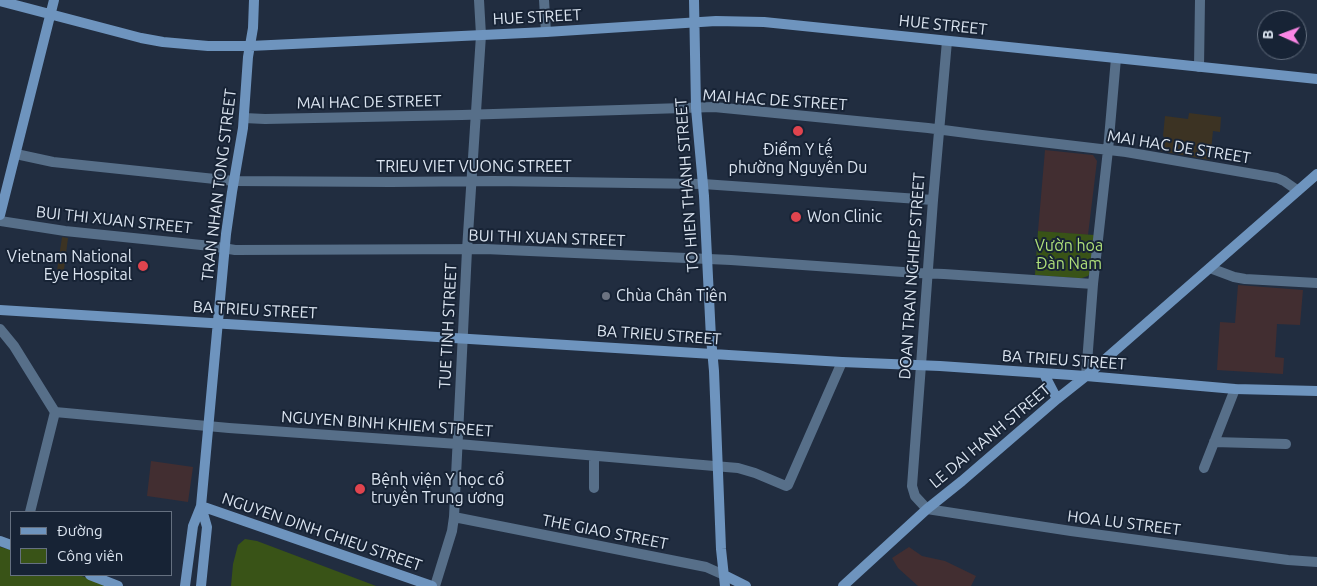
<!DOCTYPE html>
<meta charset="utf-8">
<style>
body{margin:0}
#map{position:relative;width:1317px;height:586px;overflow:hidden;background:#212d40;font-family:Ubuntu,sans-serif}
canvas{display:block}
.legend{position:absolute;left:10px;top:511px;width:162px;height:65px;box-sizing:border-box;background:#172335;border:1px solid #657080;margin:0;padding:6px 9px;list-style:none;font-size:15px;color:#dbe4f0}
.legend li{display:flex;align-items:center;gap:10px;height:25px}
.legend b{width:25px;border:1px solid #657080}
.north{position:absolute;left:1257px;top:10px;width:50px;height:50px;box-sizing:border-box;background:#172335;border:1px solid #657080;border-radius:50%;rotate:272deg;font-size:14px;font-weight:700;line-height:20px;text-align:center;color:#dbe4f0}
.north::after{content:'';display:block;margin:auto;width:18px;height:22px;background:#fb86e5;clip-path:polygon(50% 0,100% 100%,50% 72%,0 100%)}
</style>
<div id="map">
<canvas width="1317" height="586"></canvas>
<ul class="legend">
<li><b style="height:6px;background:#6e94be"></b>Đường</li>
<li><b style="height:14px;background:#395317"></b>Công viên</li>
</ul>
<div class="north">B</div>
</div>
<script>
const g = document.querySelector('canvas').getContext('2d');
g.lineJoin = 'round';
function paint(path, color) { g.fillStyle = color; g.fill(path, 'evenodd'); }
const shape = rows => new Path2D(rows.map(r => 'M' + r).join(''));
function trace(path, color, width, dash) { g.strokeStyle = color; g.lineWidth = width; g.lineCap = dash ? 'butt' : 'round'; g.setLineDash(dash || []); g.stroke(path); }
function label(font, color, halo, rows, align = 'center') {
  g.font = font + ' Ubuntu,sans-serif'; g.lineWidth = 4; g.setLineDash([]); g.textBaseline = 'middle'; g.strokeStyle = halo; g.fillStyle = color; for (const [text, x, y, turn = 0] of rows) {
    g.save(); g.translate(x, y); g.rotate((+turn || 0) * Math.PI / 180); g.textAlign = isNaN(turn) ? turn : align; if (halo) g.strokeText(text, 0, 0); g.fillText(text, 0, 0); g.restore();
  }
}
paint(shape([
 [1189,113,1221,117,1220,132,1213,131,1210,160,1160,151,1164,137,1163,136,1165,116,1188,119],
 [62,237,68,238,63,278,56,277]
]), '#3c3323');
paint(shape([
 [1045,150,1093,155,1097,161,1088,235,1038,231],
 [1238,285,1303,290,1300,325,1277,324,1275,357,1284,358,1283,374,1217,370,1220,322,1235,323],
 [151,461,193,467,188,502,147,496],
 [909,547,922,556,945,561,976,576,971,586,918,586,898,568,892,558]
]), '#422e31');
paint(shape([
 [1038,231,1094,235,1090,273,1088,276,1082,278,1077,278,1035,275],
 [245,539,257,541,376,586,231,586,233,564,238,545],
 [0,547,11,550,11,575,79,575,109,586,0,586]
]), '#395317');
trace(shape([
 [544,0,546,32],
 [947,41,933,200,921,365,912,486,915,496,927,509,1071,531,1288,560,1317,562],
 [1199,67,1200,0],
 [244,118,265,119,462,115,714,107,928,128,982,135,1126,152,1277,178,1284,181,1297,190],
 [16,154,53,162,234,181,391,182,493,181,703,184,933,200],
 [0,221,65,231,211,246,235,250,485,249,731,260,917,273,944,274,1093,284],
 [1210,268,1234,277,1245,279,1317,283],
 [0,329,14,346,55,412,30,512],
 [1086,376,1093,284,1108,150,1116,58],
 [55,412,229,428,458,444,726,467,738,468,755,473,786,486,788,485,842,362],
 [1214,442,1286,444],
 [1204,468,1235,389],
 [594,488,594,456],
 [454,517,706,567,724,575],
 [435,586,452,531,454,517,467,250,481,35,479,0]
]), '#576f89', 10);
trace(shape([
 [694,0,696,108,704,196,711,338,714,371,721,549,725,586],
 [0,1,141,38,163,42,208,46,250,46,546,32,716,21,764,22,1116,58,1317,79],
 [0,215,54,0],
 [0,310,842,362,940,366,1086,376,1235,389,1317,391],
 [1044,374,1057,399],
 [201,506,432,586],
 [0,541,11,545],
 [90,575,118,586],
 [724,575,746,586],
 [185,586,193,526,201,506,226,234,232,192,243,128,248,57,253,28,254,0],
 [201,586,207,527,201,506],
 [843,586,927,509,962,481,1057,399,1086,376,1317,174]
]), '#6e94be', 10);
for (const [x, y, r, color] of [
 [798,131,6,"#e0444e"],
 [796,217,6,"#e0444e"],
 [143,266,6,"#e0444e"],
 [606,296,5,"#6b7280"],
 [360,489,6,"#e0444e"]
]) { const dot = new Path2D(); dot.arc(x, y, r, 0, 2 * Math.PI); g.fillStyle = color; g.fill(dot); trace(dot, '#172335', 2); }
label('16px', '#dbe4f0', '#172335', [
 ["HUE STREET",537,17,-3],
 ["HUE STREET",943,25,6],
 ["MAI HAC DE STREET",775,100,4],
 ["MAI HAC DE STREET",369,102,-1],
 ["MAI HAC DE STREET",1179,147,9],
 ["TRIEU VIET VUONG STREET",474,167],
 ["TRAN NHAN TONG STREET",219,185,-83],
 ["TO HIEN THANH STREET",687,185,-94],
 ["BUI THI XUAN STREET",114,220,6],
 ["BUI THI XUAN STREET",547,238,2],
 ["DOAN TRAN NGHIEP STREET",912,276,-86],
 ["BA TRIEU STREET",255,310,3],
 ["TUE TINH STREET",448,326,-87],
 ["BA TRIEU STREET",659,335,4],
 ["BA TRIEU STREET",1064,360,4],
 ["NGUYEN BINH KHIEM STREET",387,424,4],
 ["LE DAI HANH STREET",990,436,-40],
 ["HOA LU STREET",1124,523,7],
 ["NGUYEN DINH CHIEU STREET",322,532,19],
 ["THE GIAO STREET",605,532,11]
]);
label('16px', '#dbe4f0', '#172335', [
 ["Điểm Y tế",798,150,"center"],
 ["phường Nguyễn Du",798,168,"center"],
 ["Won Clinic",807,217],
 ["Vietnam National",132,257,"right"],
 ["Eye Hospital",132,275,"right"],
 ["Chùa Chân Tiên",616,296],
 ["Bệnh viện Y học cổ",371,480],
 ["truyền Trung ương",371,498]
], 'left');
label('16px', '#afdf79', '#172335', [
 ["Vườn hoa",1069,246],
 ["Đàn Nam",1069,264]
]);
</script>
